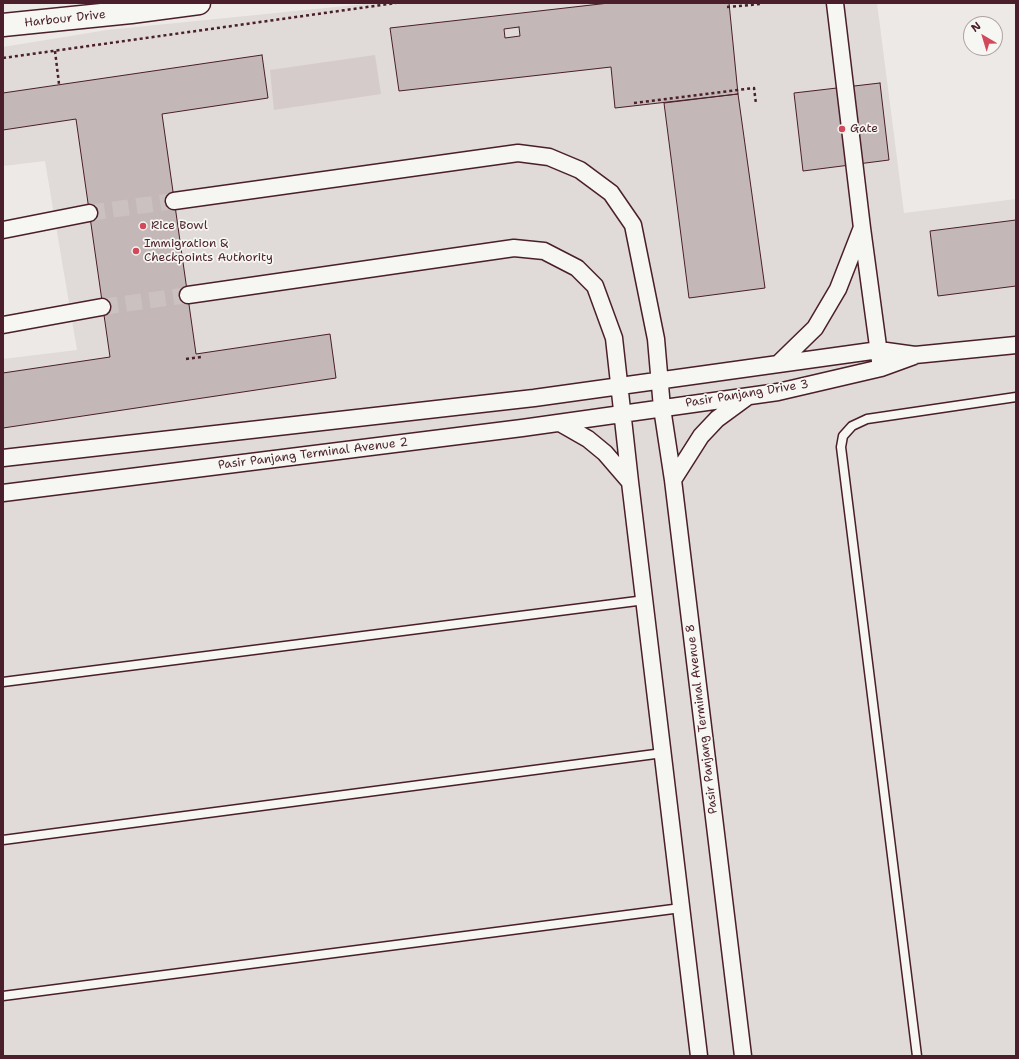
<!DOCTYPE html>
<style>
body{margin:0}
#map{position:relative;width:1019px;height:1059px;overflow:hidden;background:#ece9e6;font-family:"Shantell Sans",sans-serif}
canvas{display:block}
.frame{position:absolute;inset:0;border:4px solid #4a1f2b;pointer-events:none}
.north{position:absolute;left:963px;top:16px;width:40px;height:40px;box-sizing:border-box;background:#f6f6f2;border:1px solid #b1a0a2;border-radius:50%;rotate:322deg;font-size:11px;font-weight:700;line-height:16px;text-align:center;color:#4a1f2b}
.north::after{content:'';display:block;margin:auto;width:14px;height:18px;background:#d1495b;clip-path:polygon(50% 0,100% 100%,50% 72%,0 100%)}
</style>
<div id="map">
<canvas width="1019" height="1059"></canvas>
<div class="frame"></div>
<div class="north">N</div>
</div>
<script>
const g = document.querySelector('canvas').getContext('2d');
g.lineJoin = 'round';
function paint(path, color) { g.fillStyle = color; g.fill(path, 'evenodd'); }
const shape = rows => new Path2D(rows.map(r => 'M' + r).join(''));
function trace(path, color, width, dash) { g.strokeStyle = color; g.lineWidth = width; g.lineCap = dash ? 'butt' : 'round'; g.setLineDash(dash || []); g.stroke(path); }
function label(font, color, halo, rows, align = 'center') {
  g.font = font + ' "Shantell Sans",sans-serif'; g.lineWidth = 3.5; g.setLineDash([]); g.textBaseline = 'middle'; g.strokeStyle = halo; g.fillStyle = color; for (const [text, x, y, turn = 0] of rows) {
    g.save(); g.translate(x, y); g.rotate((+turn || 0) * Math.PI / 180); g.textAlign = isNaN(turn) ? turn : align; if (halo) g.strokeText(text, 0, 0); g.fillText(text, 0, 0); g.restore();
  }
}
paint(shape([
 [375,3,877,3,904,213,1016,199,1016,1056,3,1056,3,359,77,350,45,161,3,166,3,47,107,30]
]), '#e0dad8');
paint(shape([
 [375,55,381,94,274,110,270,70]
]), '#d4cbca');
const building = shape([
 [609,3,729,3,738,94,615,108,611,67,399,91,390,28,609,3],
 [519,27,520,36,505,38,504,29,519,27],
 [262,55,268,98,162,114,196,354,330,334,336,378,3,428,3,373,110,357,76,119,3,130,3,93,262,55],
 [880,83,889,160,803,171,794,93,880,83],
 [738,94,765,288,689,298,664,103,738,94],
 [1016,220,1016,286,938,296,930,231,1016,220]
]);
paint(building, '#c4b7b7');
trace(building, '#4a1f2b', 1);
trace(shape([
 [89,213,174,201],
 [102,307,188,295]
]), '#ccc1c1', 16, [16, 8]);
const lane = shape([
 [3,682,645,600],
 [3,840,663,753],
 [3,996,681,908],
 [917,1056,841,447,843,436,852,426,867,419,1016,397]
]);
const street = shape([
 [835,3,862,228,880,361],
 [174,201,518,153,549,157,580,170,611,193,633,225,656,339,662,408,673,480,743,1056],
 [3,230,89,213],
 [188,295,514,248,544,251,577,268,595,286,614,338,630,482,699,1056],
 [3,325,102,307],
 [778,364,815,328,838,289,861,230],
 [560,423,588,439,605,453,630,482],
 [3,458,534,398,879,350,915,355,1016,345],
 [673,480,701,436,717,419,747,397],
 [3,493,522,428,778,392,881,368,914,356]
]);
const secondary = shape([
 [3,25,131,12,199,3]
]);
trace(lane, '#4a1f2b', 11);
trace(street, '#4a1f2b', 19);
trace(secondary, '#4a1f2b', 25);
trace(shape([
 [727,7,761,4],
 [55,51,59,84],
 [3,58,396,3],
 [634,103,754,88,756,104],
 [186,359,201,357]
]), '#4a1f2b', 2.5, [3, 3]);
trace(lane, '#f6f6f2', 8);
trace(street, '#f6f6f2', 16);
trace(secondary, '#f6f6f2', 22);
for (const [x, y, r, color] of [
 [842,129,4,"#d1495b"],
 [143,226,4,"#d1495b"],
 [136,251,4,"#d1495b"]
]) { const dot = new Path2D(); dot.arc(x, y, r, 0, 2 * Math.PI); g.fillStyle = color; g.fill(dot); trace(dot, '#f6f6f2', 1.5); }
label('12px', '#4a1f2b', '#f6f6f2', [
 ["Harbour Drive",65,19,-6],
 ["Pasir Panjang Drive 3",747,394,-9],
 ["Pasir Panjang Terminal Avenue 2",313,454,-7],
 ["Pasir Panjang Terminal Avenue 8",702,719,-97]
]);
label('12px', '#4a1f2b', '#f6f6f2', [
 ["Gate",850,129],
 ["Rice Bowl",151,226],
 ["Immigration &",144,244],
 ["Checkpoints Authority",144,258]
], 'left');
</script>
